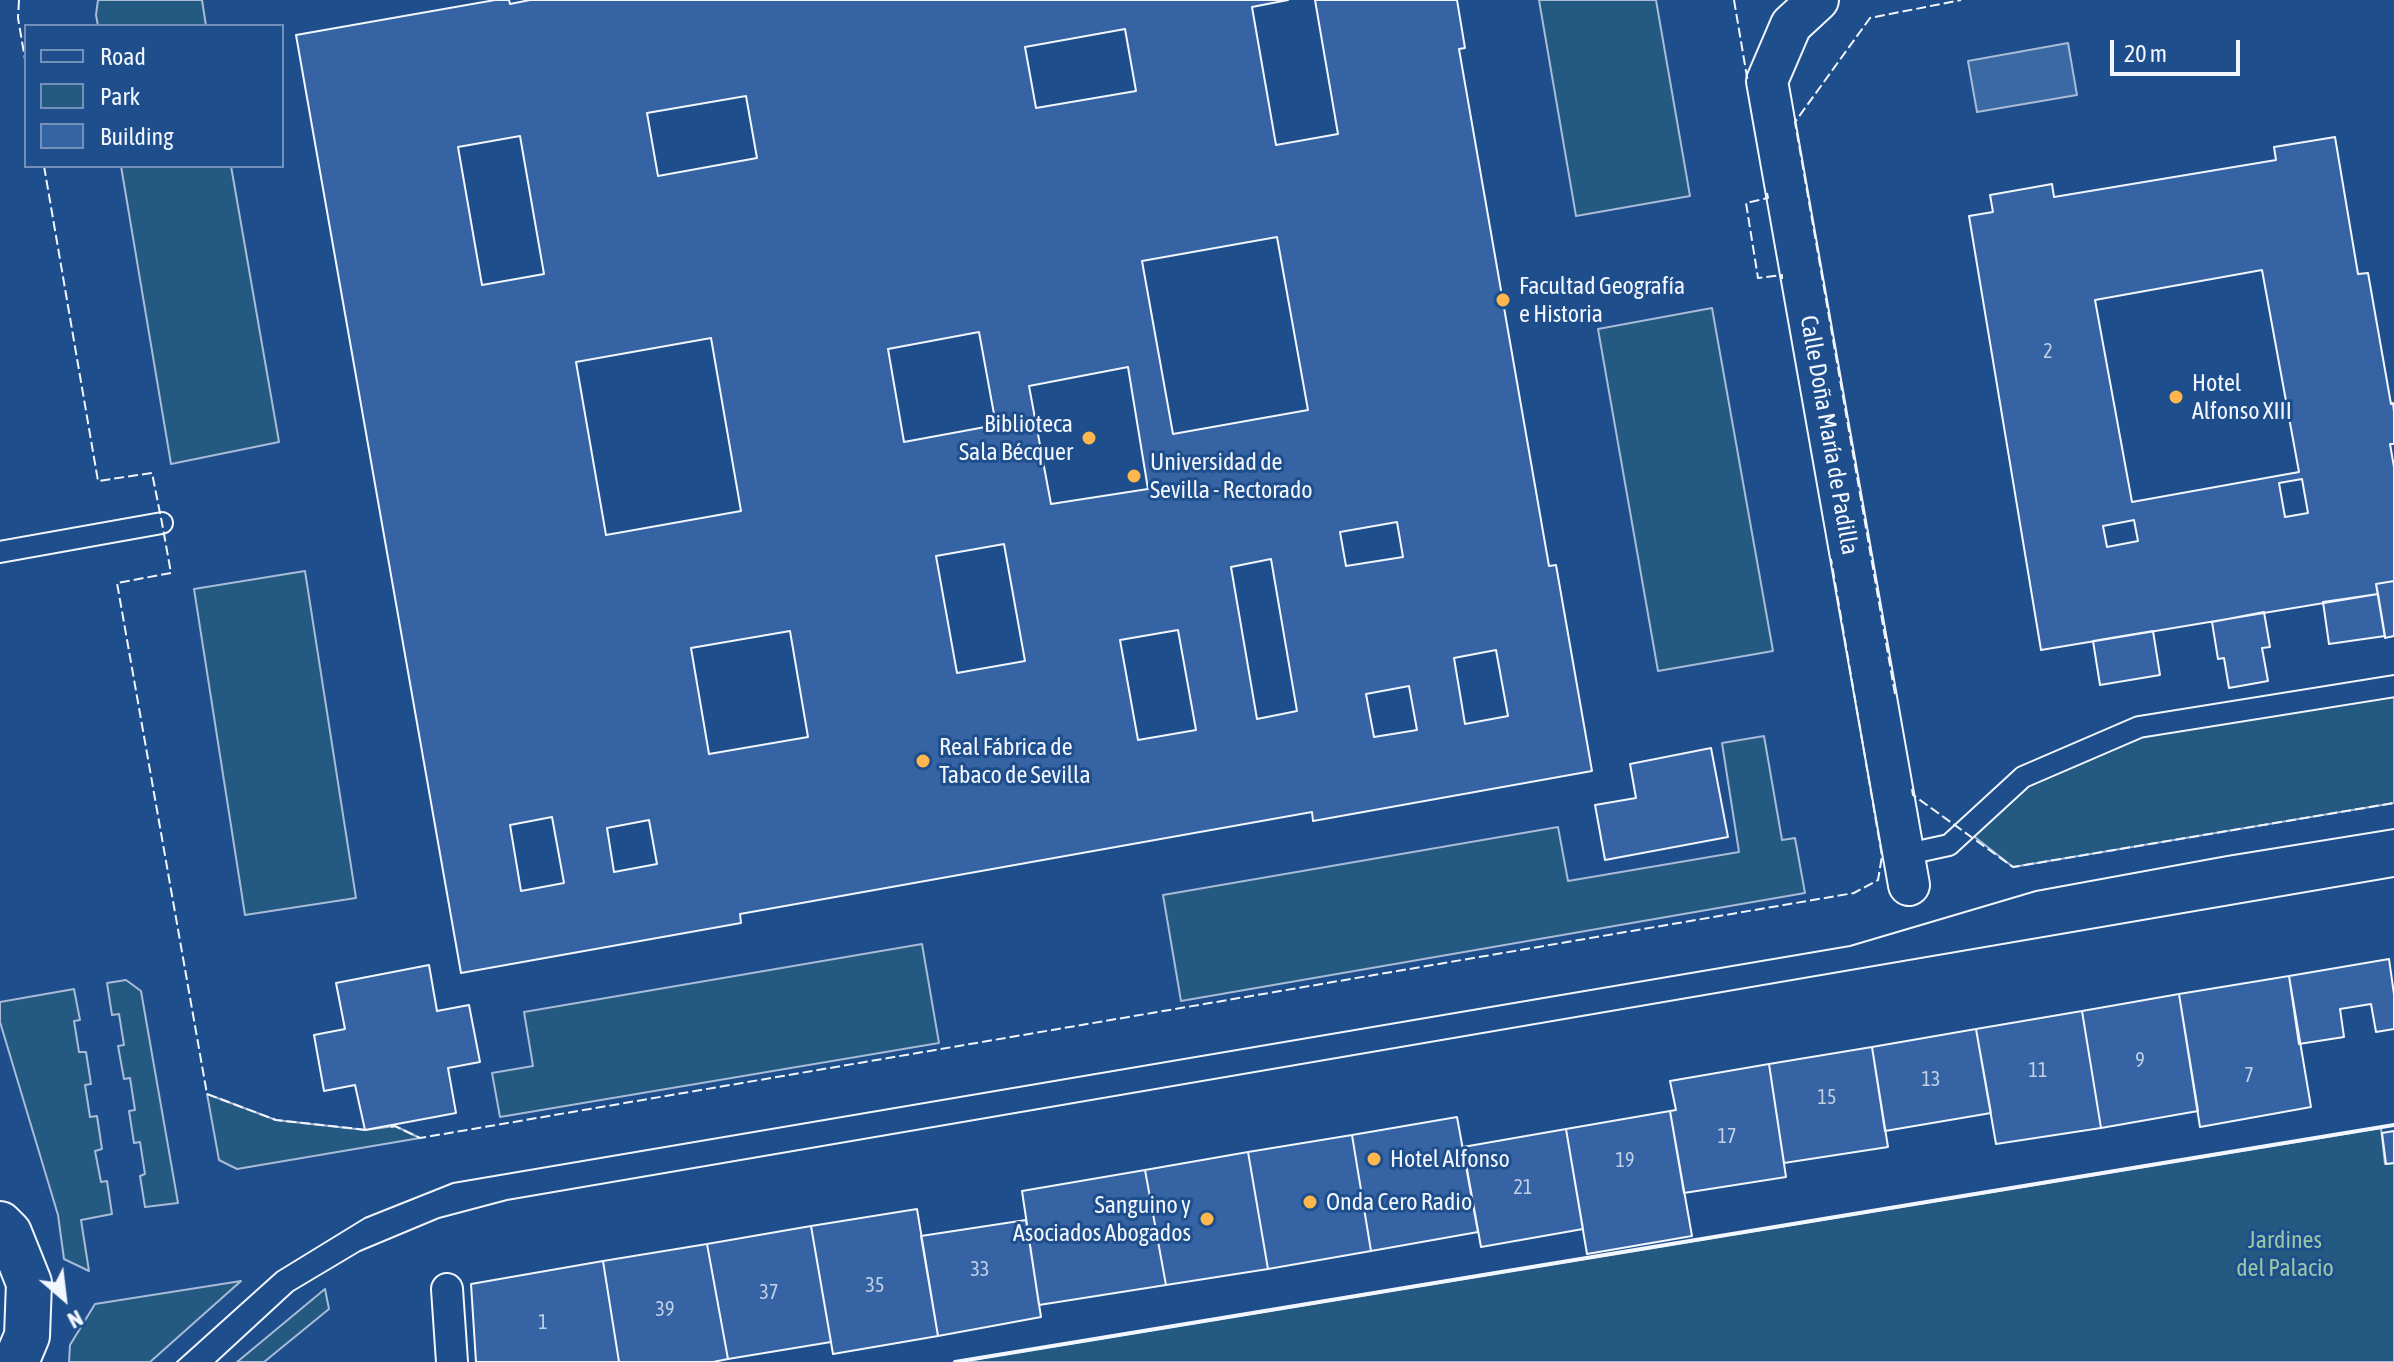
<!DOCTYPE html>
<meta charset="utf-8">
<style>
body{margin:0}
#map{position:relative;width:2394px;height:1362px;overflow:hidden;background:#1f4e8c;font-family:"Asap Condensed",sans-serif}
canvas{display:block}
.legend{position:absolute;left:24px;top:24px;width:260px;height:144px;box-sizing:border-box;background:#1f4e8c;border:2px solid #7391ba;margin:0;padding:10px 14px;list-style:none;font-size:24px;color:#f2f6ff}
.legend li{display:flex;align-items:center;gap:16px;height:40px}
.legend b{width:40px;border:2px solid #7391ba}
.north{position:absolute;left:24px;top:1258px;width:80px;height:80px;-webkit-text-stroke:6px #1f4e8c;paint-order:stroke;rotate:152deg;font-size:22px;font-weight:700;line-height:32px;text-align:center;color:#f2f6ff}
.north::after{content:'';display:block;margin:auto;width:28px;height:36px;background:#f2f6ff;clip-path:polygon(50% 0,100% 100%,50% 72%,0 100%)}
.scale{position:absolute;left:2110px;top:40px;width:130px;height:36px;box-sizing:border-box;border:4px solid #f2f6ff;border-top:0;padding-left:10px;font-size:24px;line-height:28px;white-space:nowrap;color:#f2f6ff;-webkit-text-stroke:6px #1f4e8c;paint-order:stroke}
</style>
<div id="map">
<canvas width="2394" height="1362"></canvas>
<ul class="legend">
<li><b style="height:10px;background:#1f4e8c"></b>Road</li>
<li><b style="height:22px;background:#245a82"></b>Park</li>
<li><b style="height:22px;background:#3563a3"></b>Building</li>
</ul>
<div class="north">N</div>
<div class="scale">20 m</div>
</div>
<script>
const g = document.querySelector('canvas').getContext('2d');
g.lineJoin = 'round';
function paint(path, color) { g.fillStyle = color; g.fill(path, 'evenodd'); }
const shape = rows => new Path2D(rows.map(r => 'M' + r).join(''));
function trace(path, color, width, dash) { g.strokeStyle = color; g.lineWidth = width; g.lineCap = dash ? 'butt' : 'round'; g.setLineDash(dash || []); g.stroke(path); }
function label(font, color, halo, rows, align = 'center') {
  g.font = font + ' "Asap Condensed",sans-serif'; g.lineWidth = 6; g.setLineDash([]); g.textBaseline = 'middle'; g.strokeStyle = halo; g.fillStyle = color; for (const [text, x, y, turn = 0] of rows) {
    g.save(); g.translate(x, y); g.rotate((+turn || 0) * Math.PI / 180); g.textAlign = isNaN(turn) ? turn : align; if (halo) g.strokeText(text, 0, 0); g.fillText(text, 0, 0); g.restore();
  }
}
const green = shape([
 [98,0,202,0,206,26,98,26,96,15,98,0],
 [1539,0,1656,0,1690,196,1576,216,1539,0],
 [121,166,231,166,279,442,171,464,121,166],
 [1712,308,1773,651,1658,671,1598,329,1712,308],
 [305,571,356,898,245,915,194,589,305,571],
 [2394,686,2394,803,2013,867,1966,830,2023,777,2139,727,2394,686],
 [1764,736,1782,840,1795,838,1805,893,1181,1001,1163,895,1558,827,1568,881,1739,852,1722,743,1764,736],
 [922,944,939,1043,500,1117,492,1073,533,1066,524,1012,922,944],
 [126,980,141,991,178,1203,145,1207,140,1176,145,1174,140,1142,134,1143,129,1111,135,1110,130,1078,124,1079,118,1046,124,1045,119,1014,112,1015,107,983,126,980],
 [74,989,80,1020,74,1021,79,1052,86,1052,91,1084,85,1085,90,1117,97,1116,102,1149,95,1151,101,1182,107,1181,112,1214,81,1220,89,1271,64,1259,58,1215,0,1022,0,1002,74,989],
 [207,1094,276,1120,365,1130,395,1126,420,1138,237,1169,219,1160,207,1094],
 [2381,1128,2385,1164,2394,1163,2394,1362,959,1362,2381,1128],
 [241,1281,150,1362,69,1362,70,1345,95,1304,241,1281],
 [325,1289,329,1309,264,1362,237,1362,325,1289]
]);
paint(green, '#245a82');
trace(green, '#a8bbd7', 2);
const water = shape([
 [2068,43,2077,95,1977,112,1968,61,2068,43]
]);
paint(water, '#3b69a3');
trace(water, '#a8bbd7', 2);
const building = shape([
 [495,0,509,0,510,4,530,0,1288,0,1252,7,1276,145,1338,134,1315,0,1457,0,1465,48,1459,49,1549,566,1556,565,1592,771,1313,821,1312,812,740,914,741,923,461,973,296,35,495,0],
 [1125,29,1136,91,1036,108,1025,47,1125,29],
 [746,96,757,158,658,176,647,113,746,96],
 [520,136,544,274,482,285,458,147,520,136],
 [1277,237,1308,410,1173,434,1142,261,1277,237],
 [979,332,996,425,904,442,888,349,979,332],
 [711,338,741,511,606,535,576,362,711,338],
 [1397,522,1403,557,1346,566,1340,532,1397,522],
 [1004,544,1025,661,957,673,936,556,1004,544],
 [1271,559,1297,711,1257,719,1231,567,1271,559],
 [1178,630,1196,730,1138,740,1120,640,1178,630],
 [790,631,808,737,709,754,691,648,790,631],
 [1496,650,1508,716,1465,724,1454,658,1496,650],
 [1409,686,1417,730,1374,737,1366,694,1409,686],
 [552,817,564,883,521,891,510,825,552,817],
 [649,820,657,864,614,872,607,828,649,820],
 [2335,137,2358,274,2368,273,2391,404,2393,403,2394,412,2394,444,2390,444,2394,467,2394,581,2376,584,2378,594,2041,650,1969,216,1993,212,1990,195,2052,184,2054,197,2276,160,2274,147,2335,137],
 [2262,270,2299,472,2132,502,2095,300,2262,270],
 [2302,479,2308,513,2285,517,2279,483,2302,479],
 [2134,520,2138,541,2107,547,2103,526,2134,520],
 [1128,367,1148,489,1051,504,1029,386,1128,367],
 [2394,581,2394,636,2385,638,2376,584,2394,581],
 [2378,594,2385,636,2329,644,2323,602,2378,594],
 [2264,612,2270,647,2262,648,2268,681,2229,688,2224,658,2218,659,2212,622,2264,612],
 [2153,631,2160,675,2100,685,2093,641,2153,631],
 [1711,748,1728,837,1605,860,1595,805,1636,798,1630,764,1711,748],
 [2389,959,2394,994,2394,1029,2376,1032,2371,1004,2340,1009,2344,1037,2299,1044,2289,976,2389,959],
 [429,965,437,1011,469,1005,480,1062,448,1068,456,1113,365,1130,355,1085,324,1091,314,1035,345,1029,336,983,429,965],
 [2289,976,2311,1107,2200,1127,2179,994,2289,976],
 [2179,994,2198,1111,2101,1128,2082,1011,2179,994],
 [2082,1011,2101,1128,1996,1144,1976,1029,2082,1011],
 [1976,1029,1991,1113,1885,1131,1872,1047,1976,1029],
 [1872,1047,1888,1147,1784,1163,1769,1064,1872,1047],
 [1769,1064,1786,1177,1684,1193,1670,1111,1676,1110,1670,1081,1769,1064],
 [1670,1111,1692,1236,1587,1254,1566,1129,1670,1111],
 [1457,1117,1478,1232,1371,1251,1352,1135,1457,1117],
 [1566,1129,1583,1229,1481,1247,1463,1147,1566,1129],
 [2394,1131,2394,1163,2386,1164,2382,1133,2394,1131],
 [1352,1135,1371,1251,1268,1269,1248,1152,1352,1135],
 [1248,1152,1268,1269,1166,1285,1145,1170,1248,1152],
 [1145,1170,1166,1285,1039,1305,1022,1191,1145,1170],
 [917,1209,938,1336,833,1354,811,1226,917,1209],
 [1026,1220,1041,1317,938,1336,921,1236,1026,1220],
 [811,1226,831,1342,728,1359,707,1244,811,1226],
 [707,1244,728,1359,713,1362,619,1362,603,1261,707,1244],
 [603,1261,619,1362,476,1362,471,1284,603,1261]
]);
paint(building, '#3563a3');
trace(building, '#f2f6ff', 2);
const service = shape([
 [0,552,162,523],
 [1903,855,1949,845,2023,777,2139,727,2394,686]
]);
const pedestrian = shape([
 [447,1289,452,1362]
]);
const minor = shape([
 [1818,0,1791,25,1767,81,1909,885]
]);
const primary = shape([
 [0,1224,9,1233,29,1283,27,1336,16,1362]
]);
trace(service, '#f2f6ff', 24);
trace(pedestrian, '#f2f6ff', 34);
trace(minor, '#f2f6ff', 44);
trace(primary, '#f2f6ff', 48);
trace(service, '#1f4e8c', 20);
trace(pedestrian, '#1f4e8c', 30);
trace(minor, '#1f4e8c', 40);
trace(primary, '#1f4e8c', 44);
trace(shape([
 [177,1362,277,1272,365,1218,453,1183,1850,946,2036,891,2227,856,2394,829],
 [216,1362,293,1291,360,1251,439,1218,507,1200,2394,877]
]), '#f2f6ff', 2);
trace(shape([
 [19,0,18,18,26,65],
 [1734,0,1748,83],
 [44,166,98,481,152,473,162,523,171,573,117,583,207,1094,276,1120,367,1130],
 [1767,193,1768,198,1746,203,1758,278,1782,275,1782,279],
 [1895,694,1795,122,1870,18,1961,0],
 [1912,789,1913,795,2013,867,2394,803],
 [391,1127,395,1126,420,1138,1854,893,1878,880,1882,856,1831,559]
]), '#f2f6ff', 2, [10, 4]);
trace(shape([
 [955,1362,2394,1125]
]), '#f2f6ff', 4);
for (const [x, y, r, color] of [
 [1503,300,8,"#ffb74d"],
 [2176,397,8,"#ffb74d"],
 [1089,438,8,"#ffb74d"],
 [1134,476,8,"#ffb74d"],
 [923,761,8,"#ffb74d"],
 [1374,1159,8,"#ffb74d"],
 [1310,1202,8,"#ffb74d"],
 [1207,1219,8,"#ffb74d"]
]) { const dot = new Path2D(); dot.arc(x, y, r, 0, 2 * Math.PI); g.fillStyle = color; g.fill(dot); trace(dot, '#1f4e8c', 3); }
label('20px', '#c3d1e8', null, [
 ["2",2048,352],
 ["9",2140,1061],
 ["11",2038,1071],
 ["7",2249,1076],
 ["13",1931,1080],
 ["15",1827,1098],
 ["17",1727,1137],
 ["19",1625,1161],
 ["21",1523,1188],
 ["33",980,1270],
 ["35",875,1286],
 ["37",769,1293],
 ["39",665,1310],
 ["1",543,1323]
]);
label('24px', '#f2f6ff', '#1f4e8c', [
 ["Facultad Geografía",1519,286],
 ["e Historia",1519,314],
 ["Hotel",2192,383],
 ["Alfonso XIII",2192,411],
 ["Biblioteca",1073,424,"right"],
 ["Sala Bécquer",1073,452,"right"],
 ["Universidad de",1150,462],
 ["Sevilla - Rectorado",1150,490],
 ["Real Fábrica de",939,747],
 ["Tabaco de Sevilla",939,775],
 ["Hotel Alfonso",1390,1159],
 ["Onda Cero Radio",1326,1202],
 ["Sanguino y",1191,1205,"right"],
 ["Asociados Abogados",1191,1233,"right"]
], 'left');
label('24px', '#f2f6ff', '#1f4e8c', [
 ["Calle Doña María de Padilla",1829,435,80]
]);
label('24px', '#97c8a6', '#1f4e8c', [
 ["Jardines",2285,1240],
 ["del Palacio",2285,1268]
]);
</script>
